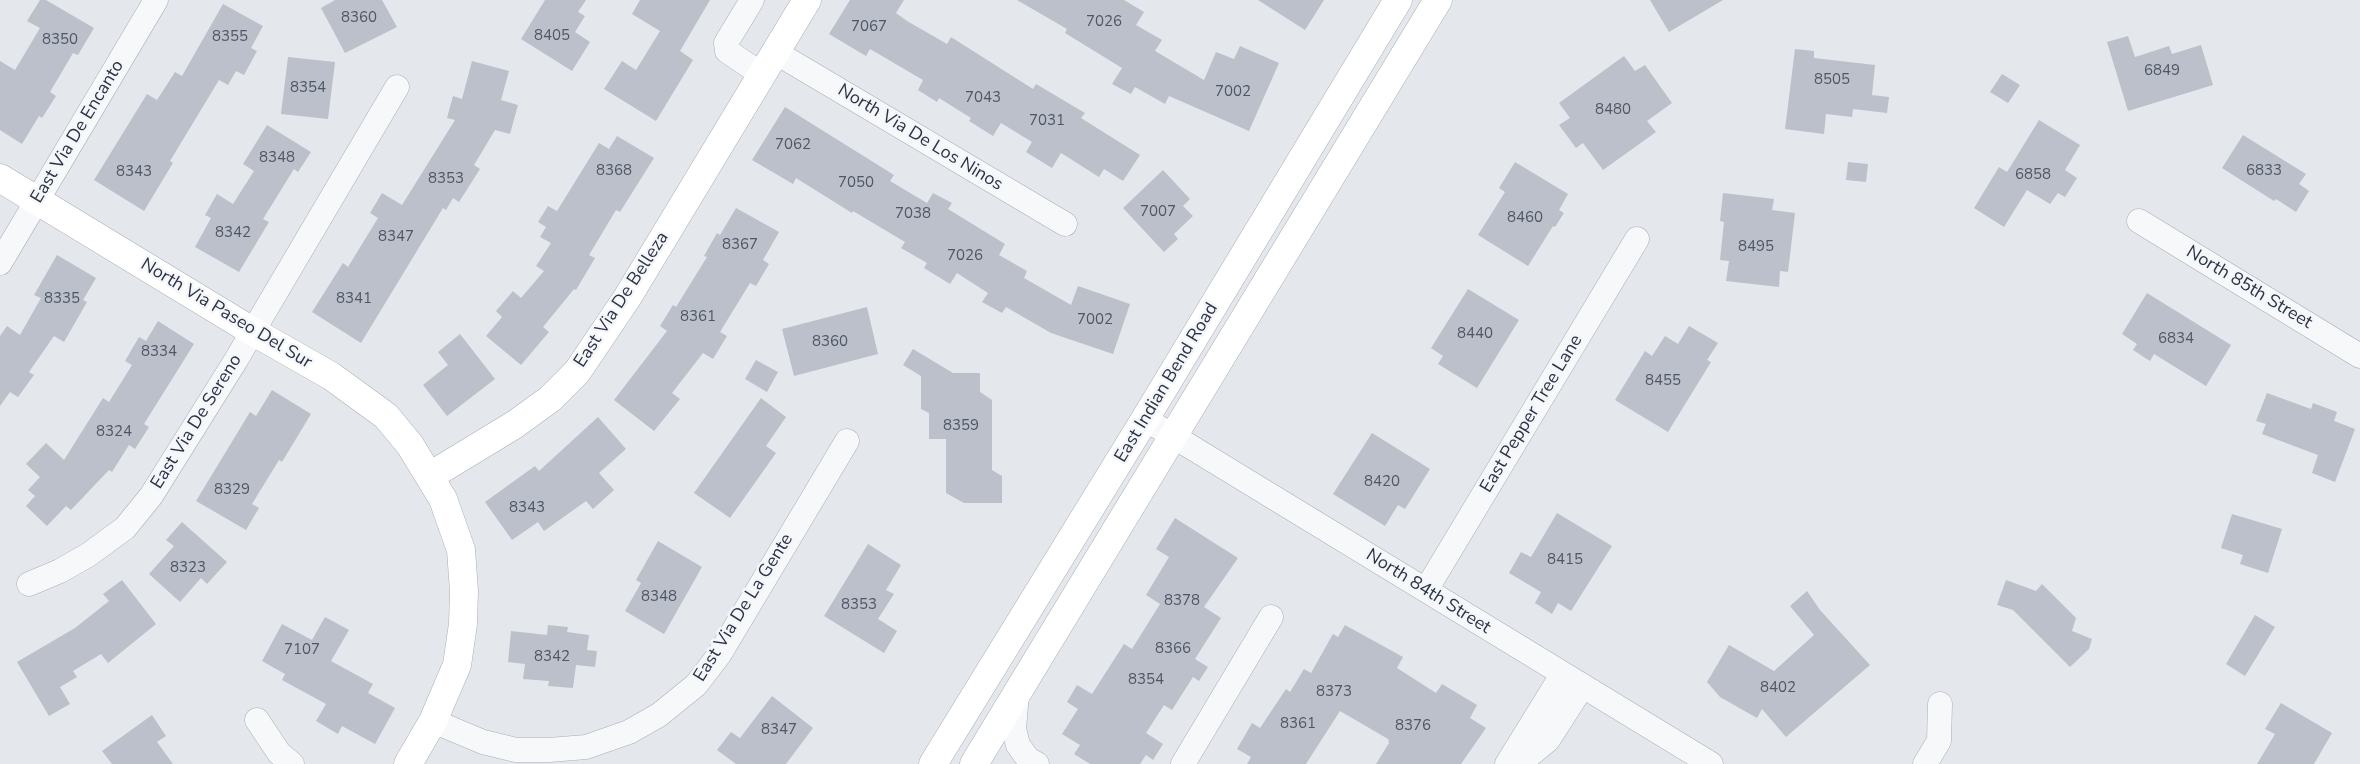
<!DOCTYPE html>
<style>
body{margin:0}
canvas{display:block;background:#e4e7ec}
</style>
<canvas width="2360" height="764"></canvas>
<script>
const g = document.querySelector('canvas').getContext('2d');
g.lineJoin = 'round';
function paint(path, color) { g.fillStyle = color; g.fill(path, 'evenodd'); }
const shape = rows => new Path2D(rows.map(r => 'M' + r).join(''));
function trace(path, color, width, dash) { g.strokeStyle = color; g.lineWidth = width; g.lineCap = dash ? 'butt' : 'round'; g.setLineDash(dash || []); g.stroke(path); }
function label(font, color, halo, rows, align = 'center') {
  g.font = font + ' "Nunito Sans",sans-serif'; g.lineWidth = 5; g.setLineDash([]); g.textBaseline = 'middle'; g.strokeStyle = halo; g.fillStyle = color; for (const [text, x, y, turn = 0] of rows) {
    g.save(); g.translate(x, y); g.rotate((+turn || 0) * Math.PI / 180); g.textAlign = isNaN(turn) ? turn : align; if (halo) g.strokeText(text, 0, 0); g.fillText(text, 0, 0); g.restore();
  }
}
paint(shape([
 [40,0,46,0,94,28,78,55,73,53,50,92,56,96,42,118,39,116,22,144,0,130,0,61,15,70,40,28,27,21],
 [335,0,382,0,397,27,345,53,321,8],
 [545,0,586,0,578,12,585,16,575,32,590,42,572,71,521,39],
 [640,0,710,0,680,51,693,60,656,121,604,89,622,61,636,70,660,31,632,14],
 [850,0,904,0,896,13,907,21,947,44,951,37,1033,89,1036,84,1085,113,1081,118,1140,155,1123,181,1104,169,1099,177,1061,153,1052,168,1026,152,1032,142,1001,123,993,136,969,121,971,118,939,98,937,102,918,90,923,80,870,49,866,56,829,34],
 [1017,0,1124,0,1144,12,1136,25,1162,40,1155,51,1204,80,1216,52,1234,59,1240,46,1279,63,1249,131,1169,96,1165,104,1135,87,1131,94,1112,84,1122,68,1065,33,1067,29],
 [1258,0,1324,0,1305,30],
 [1650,0,1723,0,1669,32],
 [223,4,263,26,251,48,257,51,244,75,236,71,228,85,219,80,170,161,173,163,144,211,94,180,147,94,157,100,175,72,182,76],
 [2128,36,2135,57,2169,46,2172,54,2201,45,2213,85,2128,111,2107,42],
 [1795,49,1814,51,1814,58,1875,65,1872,95,1889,97,1887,113,1853,109,1852,117,1826,114,1824,134,1785,129],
 [1624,56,1635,71,1645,65,1672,103,1647,121,1656,132,1603,170,1583,143,1576,148,1559,125,1570,118,1559,103],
 [288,57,335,62,328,119,281,114],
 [472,61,509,71,501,100,518,105,510,134,495,130,474,165,480,169,459,202,453,198,446,210,443,208,361,343,312,312,343,263,348,267,378,218,370,213,382,193,402,205,455,120,447,118,453,96,462,99],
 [2002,74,2020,85,2008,103,1990,92],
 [785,107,894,175,890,181,927,203,933,193,952,203,948,209,1005,244,999,255,1027,271,1024,278,1071,305,1078,286,1130,304,1113,354,1051,333,1006,307,1002,313,982,302,988,293,957,273,950,284,924,268,927,263,901,248,905,242,853,211,852,213,796,178,793,184,752,160],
 [2039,120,2080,145,2065,170,2077,178,2065,197,2058,193,2050,204,2027,190,2004,227,1974,208,1999,167,2007,172],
 [267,125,311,152,298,172,294,169,263,219,269,222,239,272,195,247,211,218,205,215,217,194,233,204,254,171,243,164],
 [2243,135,2306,174,2299,184,2309,191,2296,212,2276,199,2274,201,2222,168],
 [617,136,654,158,620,212,616,210,589,255,595,258,576,290,574,289,543,327,549,332,521,365,486,336,502,317,496,311,513,291,521,298,544,271,536,266,551,243,540,237,546,227,538,222,548,206,557,211,599,143,609,149],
 [1515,162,1568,194,1559,210,1564,213,1555,227,1553,226,1528,266,1478,235,1505,192,1499,188],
 [1848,162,1868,164,1866,182,1846,180],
 [1163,170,1190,199,1183,206,1193,216,1174,234,1178,239,1164,252,1123,208],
 [1723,193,1774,199,1772,210,1795,213,1788,272,1780,271,1779,287,1726,281,1729,261,1720,260,1724,222,1720,221],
 [736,208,779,232,763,260,769,264,756,286,750,283,720,332,727,336,713,359,703,353,672,393,680,399,654,431,614,400,667,331,660,326,673,305,676,307,707,257,704,256,717,233,720,235],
 [57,255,96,278,83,300,87,302,64,342,54,336,29,372,34,375,18,397,10,392,0,406,0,336,7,326,20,335,41,298,34,295],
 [1468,289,1519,320,1477,388,1438,364,1443,356,1431,348],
 [2147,293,2231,345,2206,386,2154,354,2150,361,2133,350,2137,344,2122,334],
 [867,307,878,354,794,376,782,329],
 [158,321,194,344,144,424,149,427,135,449,129,445,112,472,109,470,71,510,66,506,47,526,26,506,35,496,28,490,40,477,26,464,46,443,64,460,103,398,109,402,132,365,125,361,139,337,146,341],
 [1689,326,1718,343,1707,360,1711,362,1668,432,1615,400,1645,351,1652,356,1665,336,1678,344],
 [460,334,495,379,447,416,423,385,448,365,438,352],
 [913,349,953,373,980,373,980,392,992,400,992,470,1002,476,1002,503,964,503,946,493,946,439,929,439,929,413,921,409,921,376,903,365],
 [756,360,778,372,767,392,745,379],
 [272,390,311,414,282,462,279,460,252,504,259,508,246,530,196,501,250,412,256,416],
 [2267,393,2311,409,2313,403,2337,412,2334,421,2355,429,2335,482,2312,473,2318,455,2262,434,2266,424,2256,421],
 [761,398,786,417,766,446,776,453,730,518,694,493],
 [598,417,626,449,599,473,614,490,593,509,586,501,544,531,538,522,512,540,485,502,535,466,539,471],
 [1372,433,1430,469,1405,509,1398,505,1385,526,1333,494],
 [1557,513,1612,546,1571,611,1558,603,1552,614,1535,603,1541,592,1509,573,1521,552,1531,557],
 [2232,514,2282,529,2268,573,2240,564,2243,555,2221,548],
 [1175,518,1238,558,1204,607,1221,618,1195,659,1208,667,1199,681,1193,677,1172,710,1164,705,1146,733,1163,744,1153,760,1146,755,1140,764,1090,764,1074,754,1080,745,1062,734,1078,709,1067,702,1077,685,1092,694,1124,644,1132,649,1160,604,1146,595,1169,557,1156,549],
 [182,522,227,562,207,584,201,578,180,602,149,574,174,546,166,540],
 [658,541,702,567,664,634,625,611,641,583,636,580],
 [868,544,901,565,886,590,894,594,878,619,897,631,884,653,824,616],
 [122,580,156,624,108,663,101,654,73,671,77,677,60,687,70,704,49,716,17,662,75,628,109,601,103,594],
 [2006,580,2036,591,2042,584,2076,618,2072,631,2092,639,2089,649,2070,667,2013,610,1997,605],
 [1807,591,1820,610,1870,665,1786,737,1762,709,1757,718,1720,697,1707,682,1729,645,1774,671,1814,635,1790,606],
 [2255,615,2275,627,2245,676,2226,664],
 [325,617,349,630,331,661,373,684,368,693,395,708,375,744,342,726,338,734,316,721,326,704,282,680,285,674,262,661,282,624,312,640],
 [548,625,568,627,567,632,589,635,587,650,597,651,595,667,576,665,573,688,548,686,549,681,523,679,525,664,508,662,511,631,547,635],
 [1345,625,1403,657,1397,668,1436,693,1442,684,1477,705,1470,718,1486,728,1461,764,1376,764,1389,743,1388,739,1340,711,1306,764,1247,764,1251,757,1237,749,1252,723,1260,728,1286,689,1290,692,1304,669,1311,673,1333,634,1338,637],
 [772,696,813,728,786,764,736,764,717,750,731,732,740,738],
 [2281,703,2332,733,2314,764,2257,764,2275,734,2265,729],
 [152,715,166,736,157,742,173,764,112,764,102,751]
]), '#bbc0ca');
const street = shape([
 [752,0,726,43,727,51,761,74],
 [775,52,1065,224],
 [2139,221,2360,356],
 [0,263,156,0],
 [1145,419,1711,764],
 [29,584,60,571,88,555,125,528,151,496,236,360,397,87],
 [1426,590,1637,239],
 [1017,694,1014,729,1018,745,1028,759,1037,764],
 [257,720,279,753,292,764],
 [433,721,483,742,516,750,549,750,586,747,629,732,659,715,696,685,719,655,847,441],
 [1183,764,1271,617],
 [1507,764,1520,763,1548,740,1582,687],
 [1507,764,1562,675],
 [1925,764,1939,741,1940,704]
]);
const secondary = shape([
 [0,178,252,331,331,376,386,416,410,445,443,499,461,550,464,591,463,624,457,665,433,721,408,764],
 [430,476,514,425,550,399,577,372,627,298,807,0],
 [933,764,1145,419,1398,0],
 [974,764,1438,0]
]);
trace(street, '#a9aeb7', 25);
trace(secondary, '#a9aeb7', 29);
trace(street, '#f7f8fa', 24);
trace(secondary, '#fff', 28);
label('15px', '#4f5766', null, [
 ["8360",359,18],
 ["7026",1104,22],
 ["7067",869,27],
 ["8405",552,36],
 ["8355",230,37],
 ["8350",60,40],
 ["6849",2162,71],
 ["8505",1832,80],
 ["8354",308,88],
 ["7002",1233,92],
 ["7043",983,98],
 ["8480",1613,110],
 ["7031",1047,121],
 ["7062",793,145],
 ["8348",277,158],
 ["8368",614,171],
 ["6833",2264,171],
 ["8343",134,172],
 ["6858",2033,175],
 ["8353",446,179],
 ["7050",856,183],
 ["7007",1158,212],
 ["7038",913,214],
 ["8460",1525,218],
 ["8342",233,233],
 ["8347",396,237],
 ["8367",740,245],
 ["8495",1756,247],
 ["7026",965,256],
 ["8335",62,299],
 ["8341",354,299],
 ["8361",698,317],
 ["7002",1095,320],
 ["8440",1475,334],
 ["6834",2176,339],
 ["8360",830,342],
 ["8334",159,352],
 ["8455",1663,381],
 ["8359",961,426],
 ["8324",114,432],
 ["8420",1382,482],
 ["8329",232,490],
 ["8343",527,508],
 ["8415",1565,560],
 ["8323",188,568],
 ["8348",659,597],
 ["8378",1182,601],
 ["8353",859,605],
 ["8366",1173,649],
 ["7107",302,650],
 ["8342",552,657],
 ["8354",1146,680],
 ["8402",1778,688],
 ["8373",1334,692],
 ["8361",1298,724],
 ["8376",1413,726],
 ["8347",779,730]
]);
label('18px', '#2b3445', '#f4f6f9', [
 ["East Via De Encanto",78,132,-59],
 ["North Via De Los Ninos",920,138,31],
 ["North 85th Street",2249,288,31],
 ["East Via De Belleza",622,300,-57],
 ["North Via Paseo Del Sur",226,314,31],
 ["East Indian Bend Road",1167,383,-59],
 ["East Pepper Tree Lane",1532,414,-59],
 ["East Via De Sereno",197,422,-58],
 ["North 84th Street",1428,592,32],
 ["East Via De La Gente",744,608,-58]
]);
</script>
